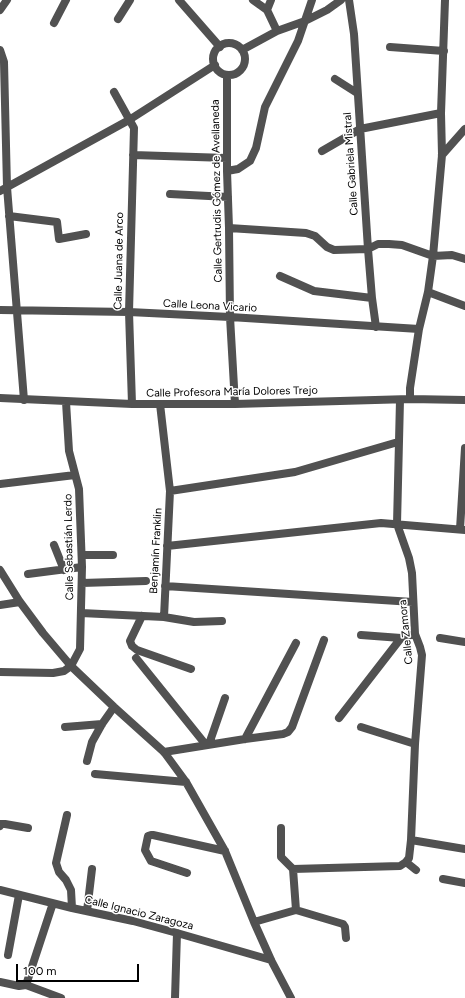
<!DOCTYPE html>
<meta charset="utf-8">
<style>
body{margin:0}
#map{position:relative;width:465px;height:998px;overflow:hidden;background:#fff;font-family:Figtree,sans-serif}
canvas{display:block}
.scale{position:absolute;left:16px;top:964px;width:123px;height:18px;box-sizing:border-box;border:2px solid #000;border-top:0;padding-left:5px;font-size:12px;line-height:14px;white-space:nowrap;color:#000;-webkit-text-stroke:3px #fff;paint-order:stroke}
</style>
<div id="map">
<canvas width="465" height="998"></canvas>
<div class="scale">100 m</div>
</div>
<script>
const g = document.querySelector('canvas').getContext('2d');
g.lineJoin = 'round';
const shape = rows => new Path2D(rows.map(r => 'M' + r).join(''));
function trace(path, color, width, dash) { g.strokeStyle = color; g.lineWidth = width; g.lineCap = dash ? 'butt' : 'round'; g.setLineDash(dash || []); g.stroke(path); }
function label(font, color, halo, rows, align = 'center') {
  g.font = font + ' Figtree,sans-serif'; g.lineWidth = 3; g.setLineDash([]); g.textBaseline = 'middle'; g.strokeStyle = halo; g.fillStyle = color; for (const [text, x, y, turn = 0] of rows) {
    g.save(); g.translate(x, y); g.rotate((+turn || 0) * Math.PI / 180); g.textAlign = isNaN(turn) ? turn : align; if (halo) g.strokeText(text, 0, 0); g.fillText(text, 0, 0); g.restore();
  }
}
trace(shape([
 [179,0,220,47],
 [253,0,267,10,277,31],
 [349,0,354,34,368,249,372,298,376,327],
 [0,10,7,0],
 [267,10,271,0],
 [118,19,130,0],
 [54,23,66,0],
 '213 59a16 16 0 1 1 32 0a16 16 0 1 1-32 0Z',
 [390,47,444,51],
 [0,50,4,62,7,187,24,400],
 [242,50,277,31,305,21,327,10,341,0],
 [227,75,227,171,229,228,230,317,235,404],
 [335,79,357,93],
 [114,92,134,128,129,312,132,404],
 [322,151,360,129,441,113],
 [133,155,227,158],
 [442,155,465,129],
 [227,171,238,169,250,161,256,148,265,107,298,41,312,0],
 [0,191,129,120,215,65],
 [170,194,228,197],
 [9,216,57,222,59,239,86,234],
 [229,228,306,233,315,236,327,247,334,250,368,249,378,244,389,244,402,245,433,256,452,255,465,259],
 [280,276,314,291,372,298],
 [428,292,465,306],
 [0,310,129,312,230,317,419,329],
 [0,398,132,404,235,404,410,399,465,400],
 [410,399,410,388,419,329,428,292,433,256,442,155,441,113,445,0],
 [400,400,397,524,409,558,412,573,415,634,420,647,422,655,415,744,411,840,409,858,406,862],
 [160,404,170,491,164,617],
 [0,484,75,475],
 [170,491,295,472,398,442],
 [460,529,465,448],
 [54,545,64,570],
 [167,546,381,523,465,530],
 [82,555,113,555],
 [0,570,20,602,43,633,71,666,114,707,164,752,186,782,225,851,254,922,271,960,291,998],
 [28,574,82,567],
 [82,583,146,581],
 [165,586,413,602],
 [0,605,20,602],
 [81,613,164,617,194,622,222,621],
 [142,616,130,641,132,646,137,650,191,669],
 [361,635,401,638,415,634],
 [440,638,465,642],
 [136,658,206,745],
 [0,672,53,673,64,671,71,666,80,649,82,567,79,489,69,451,66,402],
 [339,718,401,638],
 [65,727,102,724],
 [361,727,415,744],
 [245,739,296,643],
 [209,744,225,698],
 [164,752,245,739,283,734,288,732,292,727,324,640],
 [87,761,92,742,102,724,114,707],
 [95,774,186,782],
 [67,815,56,863,59,872,66,880,71,890,72,908],
 [0,826,1,824,5,824,28,828],
 [281,828,281,857,293,869],
 [411,840,465,849],
 [406,862,416,870],
 [293,869,400,866,406,862],
 [293,869,296,910],
 [187,873,151,861,145,850,148,836,151,835,153,835,225,851],
 [443,879,465,883],
 [0,890,72,908,133,921,177,933,271,960],
 [296,910,343,924,345,927,346,938],
 [87,911,92,869],
 [254,922,296,910],
 [8,955,19,895],
 [0,982,19,986,26,985,61,998],
 [26,985,53,903],
 [175,998,177,933]
]), '#515151', 8);
label('11px', '#000', '#fff', [
 ["Calle Gabriela Mistral",351,164,-94],
 ["Calle Gertrudis Gómez de Avellaneda",217,191,-91],
 ["Calle Juana de Arco",119,261,-89],
 ["Calle Leona Vicario",210,306,3],
 ["Calle Profesora María Dolores Trejo",232,392,-1],
 ["Calle Sebastián Lerdo",69,547,-91],
 ["Benjamín Franklin",156,551,-87],
 ["Calle Zamora",406,632,-96],
 ["Calle Ignacio Zaragoza",139,913,14]
]);
</script>
